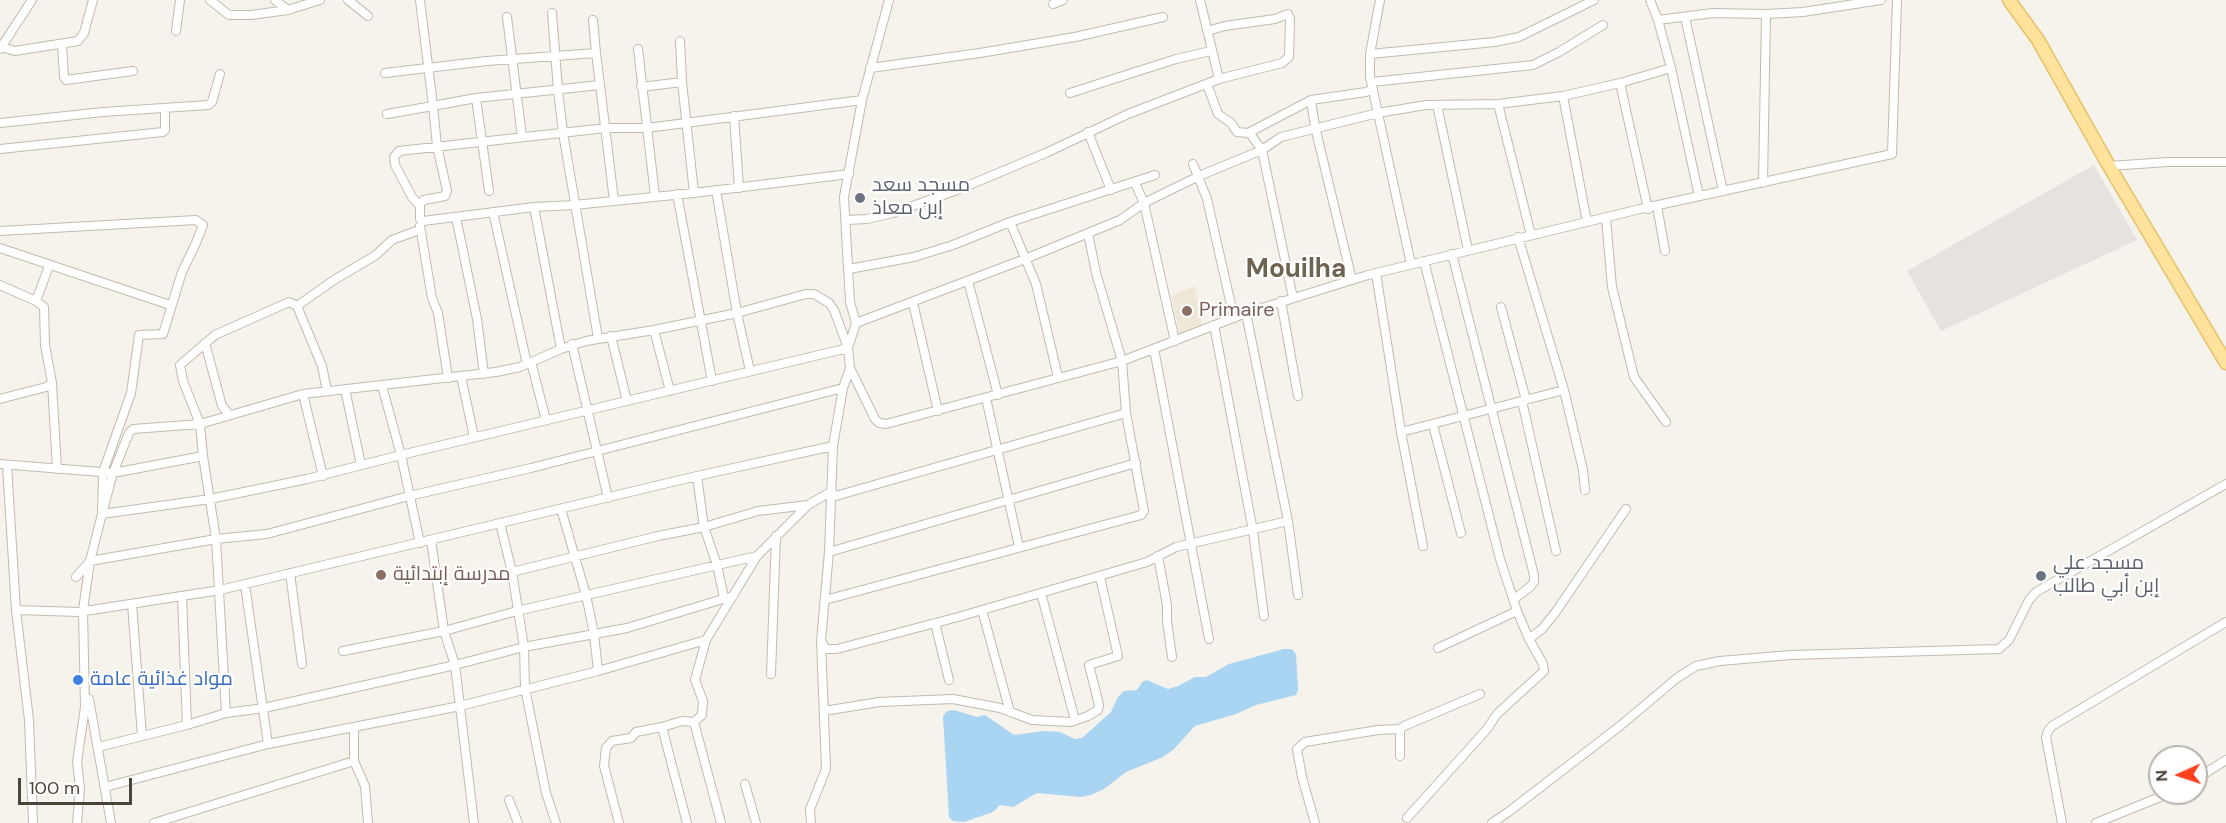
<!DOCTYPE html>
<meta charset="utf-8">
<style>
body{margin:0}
#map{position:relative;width:2226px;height:823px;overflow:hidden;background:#f6f3ec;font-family:"DM Sans",sans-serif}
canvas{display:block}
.north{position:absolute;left:2148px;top:745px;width:60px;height:60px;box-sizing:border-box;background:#fff;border:2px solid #b7b4b0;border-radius:50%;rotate:267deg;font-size:16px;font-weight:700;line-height:24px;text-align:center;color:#4b4439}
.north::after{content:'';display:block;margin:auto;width:21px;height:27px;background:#fc3f1d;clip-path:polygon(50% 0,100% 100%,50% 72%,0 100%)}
.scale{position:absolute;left:18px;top:778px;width:114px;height:27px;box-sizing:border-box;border:3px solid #4b4439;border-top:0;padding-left:8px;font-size:18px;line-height:21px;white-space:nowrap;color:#4b4439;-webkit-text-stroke:4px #fff;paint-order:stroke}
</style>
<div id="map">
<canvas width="2226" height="823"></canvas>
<div class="north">N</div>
<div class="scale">100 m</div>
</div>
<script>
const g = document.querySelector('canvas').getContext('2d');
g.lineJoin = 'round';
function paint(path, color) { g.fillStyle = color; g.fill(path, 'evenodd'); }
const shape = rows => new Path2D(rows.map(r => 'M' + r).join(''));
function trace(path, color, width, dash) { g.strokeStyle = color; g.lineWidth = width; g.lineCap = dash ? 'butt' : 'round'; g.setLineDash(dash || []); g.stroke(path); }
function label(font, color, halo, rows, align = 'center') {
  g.font = font + ' "DM Sans",Cairo,sans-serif'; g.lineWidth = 4.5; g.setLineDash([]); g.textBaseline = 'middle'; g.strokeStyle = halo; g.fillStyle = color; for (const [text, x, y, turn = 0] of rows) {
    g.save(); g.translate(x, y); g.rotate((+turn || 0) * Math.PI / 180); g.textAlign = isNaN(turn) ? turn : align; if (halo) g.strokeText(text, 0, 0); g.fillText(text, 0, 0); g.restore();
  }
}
paint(shape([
 [2094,165,2137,240,1941,331,1907,271]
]), '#e6e2dd');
paint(shape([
 [1195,286,1203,327,1180,335,1171,296]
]), '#efe8d6');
paint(shape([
 [1284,649,1292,649,1296,654,1298,690,1296,695,1256,705,1236,714,1195,726,1173,750,1163,757,1126,772,1104,789,1091,795,1081,797,1037,793,1013,807,1000,805,993,812,964,822,953,821,949,817,943,716,947,711,954,710,977,717,985,715,1014,735,1044,731,1060,732,1075,739,1082,738,1111,712,1118,697,1124,691,1137,690,1142,682,1147,680,1168,689,1178,686,1195,677,1206,677,1229,664]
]), '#a9d4f2');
const street = shape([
 [210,0,229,15,251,15,288,10,320,0],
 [275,0,288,10],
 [348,0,368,16],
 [889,0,862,100,844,197,850,302,856,323,848,348,850,368,875,419,879,423,886,424,1122,361,1246,313,1368,275,1640,209,1892,154,1897,0],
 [1200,0,1219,79],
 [1380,0,1370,54,1370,77,1411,264],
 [1650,0,1658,20,1671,68,1699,196],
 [1053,4,1063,0],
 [552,13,558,90,563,133,598,338],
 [507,17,522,137],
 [1685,17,1723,191],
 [593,20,596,53],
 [1658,20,1713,13,1766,14,1803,12,1881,0],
 [176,31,180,0],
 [680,41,682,82],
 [62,44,64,77,66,80,133,71],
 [1,47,15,51,78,41,84,33,93,0],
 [0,49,32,0],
 [638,49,655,196],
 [1370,54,1495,42,1519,37,1594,0],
 [870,68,980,53,1075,37,1163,17],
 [385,73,487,61,596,53,600,85],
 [1372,82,1533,65,1559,52,1603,25],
 [1620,83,1648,209],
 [1207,84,1218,114,1231,123,1237,132,1248,133,1251,135,1262,150,1293,298],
 [641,87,682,82,694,193],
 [1070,93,1176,59,1211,51],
 [1563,96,1587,222],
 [476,98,489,191],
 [1498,104,1531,235],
 [1437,105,1468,250],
 [387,114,433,106,420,0],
 [734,116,739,188],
 [0,123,103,112,208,105,212,102,220,74],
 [1088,132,1111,190],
 [1248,133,1311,100],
 [0,149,163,132,165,130,165,108],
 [1193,164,1207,199,1234,318],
 [2109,166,2168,162,2226,162],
 [1135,183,1144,203,1175,341],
 [1763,183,1766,14],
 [716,190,737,313,750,371],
 [677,194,712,381],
 [614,201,600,85,476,98,433,106,437,146,447,191,445,196,424,200,420,203,420,219,423,221,534,207,574,205,694,193,849,174],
 [419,205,412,197,395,165,394,157,399,151,606,128,647,128,862,100],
 [1657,206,1665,251],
 [534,207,561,349],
 [493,212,527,364],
 [456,217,477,319,484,374],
 [1606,218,1612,287,1634,377,1666,422],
 [847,220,867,219,893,213,960,189,1048,152,1128,114,1219,79,1282,63,1289,57,1290,19,1288,14,1275,19,1225,26,1207,31],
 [1010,222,1036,284,1058,377],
 [420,226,432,298,438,313,448,378],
 [0,231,196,220,203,225,196,243,182,272,163,334,139,335,131,393,103,472,102,514,210,499,307,479,401,455,848,348,834,310,829,303,814,294,806,294,737,313,654,330,586,341,561,349,520,367,496,372,303,394,200,424,133,429,129,433,113,473,102,514,90,561,83,610,85,707,77,762,80,788,77,823],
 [1518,237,1564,390,1583,470,1585,490],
 [0,248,170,305],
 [1452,254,1534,575,1534,582,1530,587,1514,599],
 [849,269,914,257,953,245,1010,222,1155,175],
 [1376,273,1401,432,1423,546],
 [1352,280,1315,127,1311,100,1366,92,1373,89],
 [968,281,998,395],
 [0,285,36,301,44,307,45,345,52,383,46,387,0,399],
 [36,301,49,266],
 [1281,301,1298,396],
 [913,303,938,411],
 [297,306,322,366,327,391],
 [1501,307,1526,400],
 [1246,313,1288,521,1298,595],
 [856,323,1025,259,1120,220,1144,203,1199,176,1262,150,1281,137,1378,113,1426,105,1498,104,1563,96,1620,83,1671,68],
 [1214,325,1253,531,1264,616],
 [654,330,670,391],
 [611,336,627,401],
 [205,343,222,406,230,415],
 [572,344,608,498],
 [1154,349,1209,639],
 [531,362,546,420],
 [850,368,843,388,833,446,829,552,821,641,826,649,837,649,958,617,1147,562,1176,547,1288,521],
 [461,376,474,437],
 [52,383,57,469],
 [382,386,401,455,420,543],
 [345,389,361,465],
 [303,394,323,476],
 [986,398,1019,547],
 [1522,401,1556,551],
 [1433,425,1461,533],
 [1401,432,1564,390],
 [203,456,200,424,183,381,180,365,215,335,289,302,297,306,334,280,376,255,392,240,419,230],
 [0,464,113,473,203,456,216,539,226,713],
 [7,465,16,610,29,720,33,823],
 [697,476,704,527,717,565,724,598],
 [832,497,1126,413],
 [561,509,586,595,594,634,598,671],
 [500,523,512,572,658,536,704,527,758,511,808,505],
 [431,540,444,631,455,665,474,823],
 [829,552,1136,463],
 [1158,556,1167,605,1167,621,1172,657],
 [512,572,524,647,525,688,546,793,556,823],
 [290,573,302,664],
 [76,577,90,561,216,539,267,534,409,496,531,468,843,388],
 [245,585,268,744],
 [1041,593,1075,720],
 [182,596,187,725],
 [825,600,1141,515,1144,511,1126,413,1122,361,1096,273,1088,233],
 [132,604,142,736],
 [16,610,79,612,220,590,697,476,833,446],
 [982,610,1010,712],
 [935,623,949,680],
 [1529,639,1542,629,1555,613,1626,509],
 [1438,648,1517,611],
 [343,651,444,631,517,611,757,556],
 [771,674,776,536],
 [89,699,111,823],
 [824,711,879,702,953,699,1000,708,1032,720,1071,722,1088,716,1098,710,1099,705,1089,665,1118,656,1100,577],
 [694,722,721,823],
 [354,727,354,761,365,786,368,823],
 [662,727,687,823],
 [98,747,187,725,226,713,264,708,455,665,524,647,627,628,733,596],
 [1400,756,1400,729,1404,726,1480,694],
 [2196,779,2226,760],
 [745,784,756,823],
 [105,787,268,744,460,706,598,671,706,640],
 [509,800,518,823],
 [1407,818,1487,729,1497,714,1544,671,1543,664,1529,639,1517,611,1500,559,1424,261],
 [154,823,354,761],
 [619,823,604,766,606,748,612,741,631,738,636,732,662,727,682,721,694,722,702,715,703,701,695,680,706,640,757,556,808,505,832,491],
 [811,823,810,809,826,769,821,641],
 [1315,823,1302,777,1297,749,1305,742,1378,730,1400,729],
 [1492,823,1507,813,1620,726,1677,678,1696,666,1720,661,1790,655,1999,649,2009,640,2029,600,2036,592,2226,484],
 [2062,823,2046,737,2048,731,2052,726,2226,622],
 [2096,823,2170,793]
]);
const primary = shape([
 [2009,0,2038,40,2109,166,2226,363]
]);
trace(street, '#c2bbae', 10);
trace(primary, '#e6c16a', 15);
trace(street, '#fff', 8);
trace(primary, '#ffe39c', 12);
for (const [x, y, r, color] of [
 [860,198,6,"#6b7280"],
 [1187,311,6,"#8d6e63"],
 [381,575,6,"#8d6e63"],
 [2041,576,6,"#6b7280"],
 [78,680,6,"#3f7fe0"]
]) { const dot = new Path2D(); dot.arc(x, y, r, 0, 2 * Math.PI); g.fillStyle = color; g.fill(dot); trace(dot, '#fff', 2); }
label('20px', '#5b616d', '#fff', [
 ["مسجد سعد",872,186],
 ["إبن معاذ",872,209],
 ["مسجد علي",2053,564],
 ["إبن أبي طالب",2053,587]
], 'left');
label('20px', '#785e54', '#fff', [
 ["Primaire",1199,311],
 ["مدرسة إبتدائية",393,575]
], 'left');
label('20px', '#366cbe', '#fff', [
 ["مواد غذائية عامة",90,680]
], 'left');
label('bold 26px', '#6e6250', '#fff', [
 ["Mouilha",1296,270]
]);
</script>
